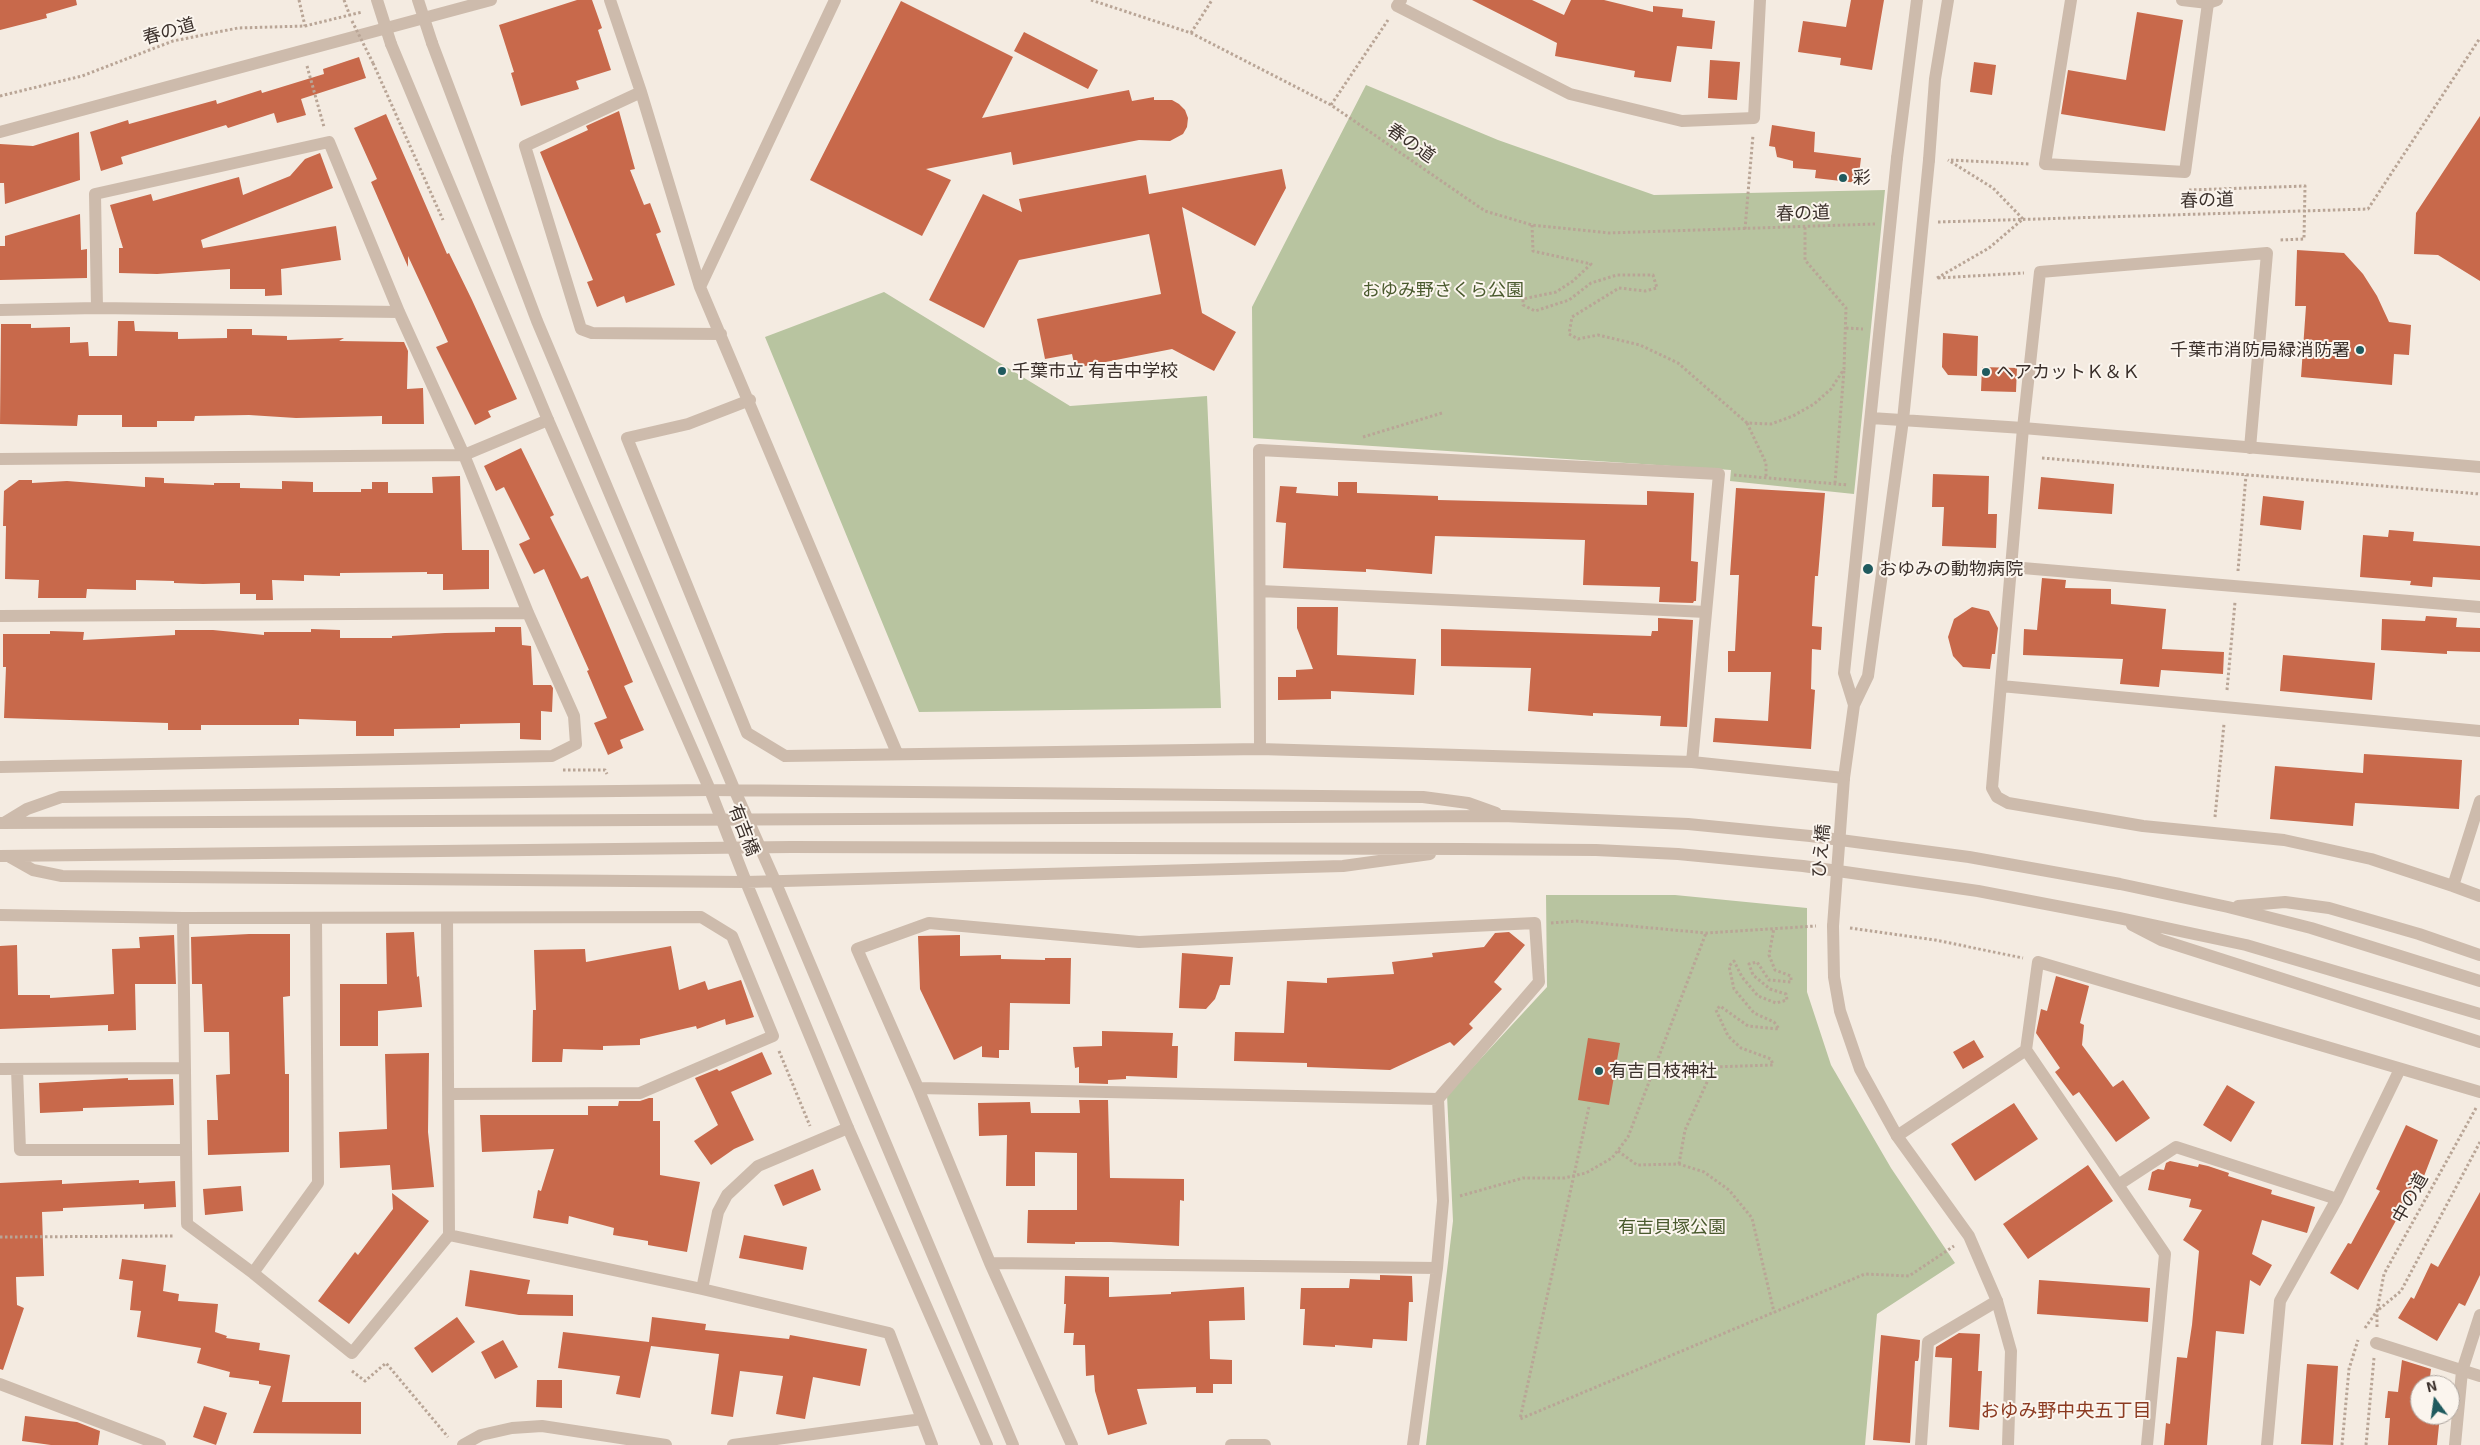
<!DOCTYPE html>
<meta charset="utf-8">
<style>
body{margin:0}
#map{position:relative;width:2480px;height:1445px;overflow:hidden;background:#f4ebe1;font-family:"Exo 2",sans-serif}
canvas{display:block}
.north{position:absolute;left:2410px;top:1375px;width:50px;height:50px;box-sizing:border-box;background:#fbf5ee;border:1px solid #aea6a0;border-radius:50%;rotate:346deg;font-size:14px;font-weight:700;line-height:20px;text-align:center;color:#3b302b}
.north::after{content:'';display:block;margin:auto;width:18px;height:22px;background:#1f5a5e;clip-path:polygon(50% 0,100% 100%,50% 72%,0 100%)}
</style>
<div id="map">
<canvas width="2480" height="1445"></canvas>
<div class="north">N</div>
</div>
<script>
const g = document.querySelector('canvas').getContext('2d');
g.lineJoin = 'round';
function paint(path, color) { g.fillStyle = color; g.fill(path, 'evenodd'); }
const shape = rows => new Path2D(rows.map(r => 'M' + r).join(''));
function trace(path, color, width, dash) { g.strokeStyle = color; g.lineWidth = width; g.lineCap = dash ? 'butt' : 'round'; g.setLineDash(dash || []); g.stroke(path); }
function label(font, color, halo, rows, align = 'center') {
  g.font = font + ' "Exo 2","Noto Sans JP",sans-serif'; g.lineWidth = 4; g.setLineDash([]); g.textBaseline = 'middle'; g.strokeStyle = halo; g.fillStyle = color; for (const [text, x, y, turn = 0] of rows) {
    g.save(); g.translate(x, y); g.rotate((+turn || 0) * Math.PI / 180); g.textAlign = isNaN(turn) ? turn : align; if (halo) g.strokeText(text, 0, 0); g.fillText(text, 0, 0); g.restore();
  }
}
paint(shape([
 [1366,85,1498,140,1654,195,1885,190,1854,494,1730,481,1731,470,1253,438,1252,307],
 [884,292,1070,406,1207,396,1221,708,919,712,765,337],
 [1546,895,1675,895,1807,908,1807,992,1831,1065,1891,1168,1955,1263,1877,1314,1865,1445,1426,1445,1453,1221,1447,1095,1547,987]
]), '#b8c4a0');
paint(shape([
 [0,0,76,0,77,5,46,14,47,18,0,30],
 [577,0,592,0,602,28,598,30,611,70,576,81,579,89,521,106,511,73,514,72,499,25],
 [1472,0,1532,0,1564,15,1571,0,1604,0,1653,12,1653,6,1683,9,1682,17,1715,21,1712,49,1677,46,1671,82,1634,77,1635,71,1555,56,1557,43],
 [1851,0,1884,0,1872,70,1840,65,1841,58,1798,52,1803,21,1846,27],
 [901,1,1013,57,982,118,1129,90,1132,101,1154,97,1154,100,1172,100,1179,104,1185,110,1188,118,1187,127,1183,134,1170,141,1139,140,1013,165,1011,152,926,169,951,180,922,236,810,180],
 [2137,12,2183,20,2165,131,2061,114,2068,70,2126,80],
 [1024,32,1098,70,1088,89,1014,51],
 [359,57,366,78,301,99,306,115,277,123,274,113,228,128,226,125,121,157,123,164,101,171,90,132,128,120,129,124,216,100,217,104,261,90,262,93,324,74,323,69],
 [1710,60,1740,62,1737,100,1708,98],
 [1974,62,1996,65,1992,95,1970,92],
 [619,111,635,169,630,170,644,205,650,203,661,232,656,234,675,285,626,303,624,296,597,307,587,282,593,280,540,152,588,130,586,126],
 [386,114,447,254,449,253,472,300,517,399,488,411,491,417,475,425,436,347,448,342,408,256,408,267,371,182,377,179,354,128],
 [2480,116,2480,281,2438,255,2414,254,2416,213],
 [1772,125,1815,132,1814,152,1861,158,1858,183,1815,178,1816,170,1793,168,1793,161,1777,157,1775,147,1769,146],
 [79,132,80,180,5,204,4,183,0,183,0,144,33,146],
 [320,153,333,188,201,240,203,248,336,226,341,260,281,269,282,295,265,296,265,289,230,289,230,269,157,274,119,273,119,248,123,248,110,205,151,194,153,201,239,177,243,195,290,176,305,159],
 [1282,169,1286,188,1255,246,1182,207,1202,313,1236,332,1214,371,1172,349,1075,368,1072,354,1045,359,1037,319,1161,294,1149,234,1019,260,984,328,929,300,983,194,1022,212,1019,199,1146,175,1149,194],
 [80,214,81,250,87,249,87,278,0,280,0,246,5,246,5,236],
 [2297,250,2344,253,2363,274,2377,296,2389,322,2411,325,2409,355,2394,354,2392,385,2301,377,2306,306,2295,306],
 [118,321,134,321,135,331,178,332,178,339,227,338,227,329,252,329,252,335,287,336,287,340,344,338,339,341,404,342,408,351,407,389,423,388,424,424,382,424,382,416,296,418,249,415,195,416,194,421,157,421,157,427,122,427,122,415,78,415,77,426,0,424,1,324,31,324,31,328,70,327,70,343,88,342,89,356,117,356],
 [1943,333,1978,336,1977,376,1948,375,1942,367],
 [1982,367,2017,368,2016,392,1981,391],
 [521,448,554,515,550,517,581,579,588,576,633,682,624,686,644,730,620,740,623,748,608,755,594,723,607,718,587,671,589,670,544,569,534,574,519,544,530,539,504,487,496,491,484,466],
 [1933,474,1989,476,1988,514,1997,514,1996,548,1942,546,1944,507,1932,507],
 [460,476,462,550,489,550,489,589,443,590,443,574,427,574,427,572,340,573,340,576,304,575,304,581,272,580,273,600,256,600,256,594,240,594,240,583,203,584,174,583,174,581,136,580,136,590,87,589,86,598,38,598,39,580,5,579,6,526,3,526,4,491,19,480,32,480,32,483,67,481,145,487,145,477,164,478,164,483,214,485,214,483,240,483,240,488,282,489,282,481,313,482,313,492,361,492,361,489,372,489,372,482,388,482,388,493,433,493,432,477],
 [2041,477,2114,484,2112,514,2038,509],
 [1338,482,1357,482,1357,493,1438,496,1438,500,1647,505,1647,491,1694,493,1691,561,1698,562,1696,601,1694,601,1693,603,1659,602,1660,587,1583,585,1585,540,1435,536,1432,574,1366,569,1366,572,1283,568,1286,523,1276,522,1280,486,1297,487,1296,493,1338,496],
 [1736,488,1825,493,1818,576,1815,576,1812,626,1822,627,1821,650,1812,649,1811,689,1815,690,1811,749,1713,742,1715,718,1768,721,1771,672,1728,672,1728,651,1735,651,1739,575,1730,575],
 [2263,496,2304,501,2301,530,2260,525],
 [2389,530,2414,532,2413,541,2480,546,2480,580,2433,577,2432,587,2410,585,2411,581,2360,577,2363,535,2388,537],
 [2042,578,2066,580,2065,588,2111,589,2111,604,2166,609,2162,649,2224,652,2223,674,2161,670,2159,687,2120,684,2123,659,2023,655,2024,629,2037,630],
 [1297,607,1338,607,1337,655,1416,659,1414,695,1331,691,1331,699,1278,700,1278,677,1296,677,1296,670,1313,669,1297,628],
 [1972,607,1989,611,1998,628,1995,654,1992,654,1990,669,1963,667,1953,656,1948,637,1954,619],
 [2426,616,2457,618,2456,627,2480,628,2480,652,2447,651,2447,654,2381,650,2382,619,2425,621],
 [1658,618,1693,620,1687,727,1660,726,1661,716,1593,713,1593,716,1528,711,1531,668,1441,666,1441,629,1651,636,1652,631,1658,631],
 [495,627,521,627,522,645,531,646,533,685,551,685,553,688,552,712,541,711,541,740,520,739,520,723,460,724,460,728,394,729,394,736,356,736,356,721,299,719,299,725,201,725,201,730,168,730,168,723,4,718,6,667,3,667,3,634,50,634,50,631,84,632,83,640,175,635,175,630,213,630,264,635,264,632,311,632,311,629,340,630,340,638,392,638,392,636,445,633,495,632],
 [2283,655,2375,663,2372,700,2280,691],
 [2364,754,2462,760,2459,809,2355,803,2353,826,2270,819,2275,766,2363,773],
 [414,932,417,977,419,976,422,1007,378,1011,378,1046,340,1046,340,984,387,984,386,933],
 [1509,932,1525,945,1494,982,1502,989,1469,1024,1473,1028,1454,1046,1450,1042,1390,1070,1307,1067,1307,1063,1234,1061,1235,1032,1284,1033,1287,981,1327,983,1327,978,1394,974,1392,962,1433,957,1432,953,1484,947,1495,933],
 [249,934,290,934,290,996,283,997,285,1074,289,1074,289,1152,208,1155,207,1120,218,1120,216,1075,230,1074,229,1032,204,1032,202,984,192,984,191,937],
 [174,935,176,984,135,984,136,1030,108,1031,108,1025,0,1029,0,946,17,945,18,995,50,995,50,998,114,994,112,949,140,948,139,937],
 [960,935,960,956,1001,955,1001,959,1045,960,1045,958,1071,958,1070,1004,1010,1003,1009,1050,999,1050,999,1058,982,1057,982,1046,954,1060,920,989,918,936],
 [671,946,679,990,705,981,708,990,741,980,754,1017,726,1025,725,1019,697,1029,696,1026,640,1039,640,1045,603,1046,603,1050,563,1049,562,1062,532,1062,533,1010,536,1010,534,950,585,949,586,962],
 [1182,953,1233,957,1230,985,1220,985,1215,999,1206,1009,1179,1008],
 [2056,976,2089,986,2080,1023,2084,1025,2082,1045,2113,1087,2123,1080,2150,1118,2116,1142,2079,1092,2073,1096,2055,1072,2060,1068,2036,1033,2041,1009,2047,1011],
 [1102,1031,1173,1033,1172,1046,1178,1046,1177,1078,1126,1076,1126,1079,1108,1080,1108,1084,1079,1083,1079,1067,1075,1068,1073,1047,1102,1046],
 [1588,1038,1620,1043,1609,1105,1578,1100],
 [1974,1040,1984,1057,1963,1069,1953,1052],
 [762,1052,772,1074,731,1092,754,1140,734,1149,711,1165,694,1141,718,1125,695,1078,717,1069,719,1071],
 [429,1053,428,1132,434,1187,392,1190,390,1165,340,1168,339,1132,387,1129,385,1054],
 [128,1078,128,1080,173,1079,174,1105,83,1108,83,1111,40,1113,39,1083],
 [2227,1085,2255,1102,2231,1142,2203,1125],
 [649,1098,653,1098,653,1121,660,1121,660,1175,700,1182,687,1252,648,1245,648,1241,613,1235,614,1228,569,1216,568,1224,533,1218,538,1190,541,1191,554,1149,482,1152,480,1115,588,1115,588,1106,618,1106,619,1101,640,1101],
 [1079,1100,1108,1100,1110,1178,1184,1179,1184,1201,1180,1200,1179,1246,1111,1242,1075,1242,1075,1244,1027,1243,1028,1210,1077,1210,1077,1153,1035,1152,1035,1186,1006,1186,1007,1135,979,1136,978,1103,1030,1102,1031,1113,1080,1113],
 [2014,1103,2038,1139,1975,1181,1951,1144],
 [2406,1125,2438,1140,2419,1189,2415,1187,2402,1216,2399,1215,2358,1290,2330,1273,2348,1243,2351,1244,2380,1191,2376,1189],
 [2170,1161,2198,1167,2199,1164,2208,1166,2229,1173,2228,1176,2272,1190,2271,1194,2315,1207,2307,1233,2262,1220,2252,1254,2272,1265,2260,1286,2250,1280,2244,1334,2216,1331,2207,1445,2164,1445,2166,1423,2170,1424,2177,1357,2187,1358,2192,1325,2199,1251,2183,1240,2202,1210,2189,1207,2191,1199,2148,1190,2152,1172,2158,1169,2164,1170,2166,1163],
 [2088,1165,2113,1201,2028,1259,2003,1224],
 [813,1169,821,1190,783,1206,774,1185],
 [62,1180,62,1184,139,1180,139,1183,175,1181,176,1207,144,1209,144,1204,63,1208,63,1211,42,1212,44,1276,16,1277,17,1305,24,1308,3,1370,0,1369,0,1183],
 [241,1186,243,1211,205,1215,203,1189],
 [2480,1192,2480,1275,2465,1306,2459,1303,2437,1341,2398,1318,2411,1297,2414,1299,2431,1263,2438,1267],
 [392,1193,429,1221,349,1324,318,1301,355,1252,358,1255,393,1209],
 [744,1235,807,1247,803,1270,739,1258],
 [122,1259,166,1265,163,1291,179,1294,178,1301,218,1304,215,1332,227,1336,226,1338,260,1343,259,1350,290,1355,282,1402,361,1402,361,1434,253,1433,271,1386,259,1384,259,1381,229,1377,230,1372,197,1363,201,1348,137,1337,141,1311,130,1310,133,1281,119,1279],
 [470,1270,530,1280,527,1294,573,1295,573,1316,519,1315,465,1306],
 [1380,1275,1412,1276,1413,1302,1409,1302,1407,1341,1373,1339,1372,1348,1335,1345,1335,1347,1303,1345,1305,1309,1300,1309,1301,1288,1349,1288,1350,1279,1380,1280],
 [1065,1276,1109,1277,1109,1297,1171,1294,1171,1292,1244,1287,1245,1320,1209,1321,1210,1359,1232,1360,1232,1384,1213,1384,1213,1393,1196,1393,1196,1387,1137,1389,1147,1424,1108,1435,1095,1391,1094,1375,1086,1376,1085,1345,1073,1345,1074,1333,1064,1333,1066,1304,1064,1304],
 [2039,1280,2150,1288,2148,1322,2037,1314],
 [457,1317,475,1342,432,1373,414,1348],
 [652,1317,706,1324,705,1330,789,1339,790,1335,867,1349,860,1386,813,1377,805,1419,776,1414,783,1376,740,1371,733,1417,711,1414,719,1354,651,1346,640,1398,616,1394,620,1376,558,1368,563,1332,649,1342],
 [1959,1333,1980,1334,1978,1371,1982,1371,1979,1430,1949,1427,1952,1358,1935,1357,1936,1347],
 [1881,1335,1920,1340,1919,1357,1918,1361,1915,1361,1910,1443,1873,1440],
 [503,1340,518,1367,495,1379,481,1352],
 [2402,1360,2431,1369,2429,1385,2420,1385,2420,1415,2440,1415,2437,1445,2388,1445,2390,1418,2385,1418,2388,1391,2398,1392],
 [2307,1364,2338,1366,2333,1445,2301,1444],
 [537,1380,562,1380,562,1408,536,1407],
 [204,1406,227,1413,216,1445,193,1437],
 [25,1416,77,1422,100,1431,98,1445,51,1445,22,1441]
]), '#c8694b');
trace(shape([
 [299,0,305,26],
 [344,0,350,16],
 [1091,0,1191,33,1331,105,1485,211,1532,225,1609,233,1875,224],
 [1191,33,1212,0],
 [373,63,443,220],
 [307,66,324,127],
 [0,96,82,76,173,41,238,28,305,26,362,12],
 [1331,105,1388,20],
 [1951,160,2030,164],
 [2189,190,2305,186,2304,239,2279,240],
 [1938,222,2368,209,2480,38],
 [1532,225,1533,251,1591,264,1573,281,1556,292,1523,299,1523,305,1535,311,1569,300,1591,283,1617,275,1653,275,1657,288,1645,291,1619,288,1572,317,1569,334,1578,339,1598,335,1640,345,1678,363,1747,423,1771,424,1793,416,1814,404,1831,389,1844,369,1846,308,1805,260,1805,227],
 [1745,229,1753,135],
 [1937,278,1989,248,2023,219,1993,188,1948,160],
 [1938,278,2024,273],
 [1846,328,1863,329],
 [1747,423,1766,463,1766,478],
 [1363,437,1442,413],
 [2042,458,2480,494],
 [1734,475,1848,485],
 [1835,483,1844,370],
 [2238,571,2246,475],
 [2227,690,2235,602],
 [563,770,605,770,607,774],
 [2215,817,2224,724],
 [1551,923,1576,921,1706,933,1816,926],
 [1850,928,1935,940,2023,958],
 [779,1051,810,1126],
 [1589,1107,1520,1419,1865,1274,1909,1276,1954,1246],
 [2476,1108,2384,1274,2377,1311,2401,1291,2480,1142],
 [1618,1151,1637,1165,1679,1164,1704,1172,1729,1190,1752,1218,1774,1312],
 [1679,1164,1685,1130,1714,1067,1773,1065,1771,1059,1741,1048,1728,1036,1716,1010,1720,1006,1748,1026,1779,1029,1774,1022,1754,1013,1734,989,1729,966,1734,961,1742,977,1758,996,1776,1003,1787,1000,1786,994,1770,989,1753,975,1749,964,1757,962,1769,980,1791,982,1791,976,1775,970,1769,955,1774,928],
 [1460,1196,1523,1178,1564,1178,1586,1173,1612,1158,1628,1137,1706,933],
 [0,1237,174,1236],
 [2377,1327,2377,1311],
 [2365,1328,2377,1311],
 [352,1371,365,1381,386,1363,448,1437],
 [2342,1445,2349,1369,2358,1340],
 [2366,1445,2374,1358]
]), '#b9a596', 3, [2.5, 2.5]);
trace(shape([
 [610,0,641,92,700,287,897,753],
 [1401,0,1397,6,1570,94,1682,121,1754,118,1760,0],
 [2071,0,2045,164,2185,172,2208,3],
 [641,92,525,146,581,329,592,333,721,334],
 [0,132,491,0],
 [700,287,835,0],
 [0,310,97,308,399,312],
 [750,400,688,424,627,438,747,733,785,756,1260,749,1692,762,1844,778],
 [2250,448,2267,253,2040,272,2023,428,1992,788,1997,797,2008,803,2143,826,2284,840,2371,859,2453,886,2480,801],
 [0,459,464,455,548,420],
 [2011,567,2480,607],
 [1260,591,1706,612],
 [0,616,528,613],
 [2001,686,2480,731],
 [1260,749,1259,450,1719,474,1692,762],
 [0,767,552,756,576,744,574,716,528,613,464,455,399,312,329,142,95,194,97,308],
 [2453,886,2480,896],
 [0,915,183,918,701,917,732,936,773,1036,640,1093,450,1094],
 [183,918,187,1224,253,1273,352,1353,449,1235,447,918],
 [2026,1050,2165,1254,2147,1445],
 [0,1069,185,1068],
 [17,1069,20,1150,186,1150],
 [918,1088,1438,1099],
 [1897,1136,2026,1050,2038,962,2480,1092],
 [2118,1185,2176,1147,2337,1199],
 [449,1235,702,1289,889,1333,932,1445],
 [990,1263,1437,1268],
 [253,1273,318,1183,316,918],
 [702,1289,718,1212,727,1195,758,1166,848,1128],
 [2376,1343,2480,1376],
 [0,1384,160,1445],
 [463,1445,481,1435,512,1428,542,1426,666,1445],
 [733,1445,922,1419],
 [1072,1445,990,1263,918,1088,857,949,929,923,1139,942,1535,923,1539,982,1438,1099,1443,1201,1437,1268,1413,1445],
 [1921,1445,1928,1342,1997,1301],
 [2267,1445,2280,1301,2337,1199,2400,1069],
 [2455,1445,2462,1371,2480,1315]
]), '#cdbbac', 12);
trace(shape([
 [2182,0,2208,3,2217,0],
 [432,43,537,321,735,791],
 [391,44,548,420,710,790],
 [1897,158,1917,0],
 [1929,160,1935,79,1948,0],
 [1871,418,2023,428,2480,467],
 [1854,705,1844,673,1884,286],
 [1844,778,1854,705,1868,676,1903,420,1916,291],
 [0,823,1503,816,1688,824,1810,836,1969,857,2120,884,2228,907,2311,928,2480,981],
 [4,823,27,809,61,797,710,790,1423,797,1468,803,1496,813],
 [0,856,791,847,1462,849,1596,850,1678,854,1803,866,1978,891,2119,918,2246,945,2480,1014],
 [10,857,33,870,62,876,746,882,1343,866,1430,854],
 [775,881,1013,1445],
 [746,882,848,1128,987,1445],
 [2238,906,2285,902,2329,908,2419,934,2480,955],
 [2132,925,2161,940,2480,1042],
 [1833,926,1834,977,1840,1011,1860,1069,1897,1136,1969,1236,1997,1301,2011,1351,2008,1445],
 [1231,1445,1265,1445]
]), '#cdbbac', 12);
trace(shape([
 [352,21,373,63]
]), '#b9a596', 3, [2.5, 2.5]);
trace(shape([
 [377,0,391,44],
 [418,0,432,43],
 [1884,286,1897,158],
 [1916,291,1929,160],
 [710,790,746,882],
 [735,791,775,881],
 [1833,926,1844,778]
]), '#cdbbac', 12);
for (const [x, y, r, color] of [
 [1843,178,5,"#1f5a5e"],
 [2360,350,5,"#1f5a5e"],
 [1002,371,5,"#1f5a5e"],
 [1986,372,5,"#1f5a5e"],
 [1868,569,6,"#1f5a5e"],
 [1599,1071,5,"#1f5a5e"]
]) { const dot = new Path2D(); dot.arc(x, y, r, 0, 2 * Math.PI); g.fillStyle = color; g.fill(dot); trace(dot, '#fbf5ee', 2); }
label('18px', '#3b302b', '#fbf5ee', [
 ["春の道",169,31,-16],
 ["春の道",1411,143,35],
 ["春の道",2207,200,-2],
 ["春の道",1803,213,-2],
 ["有吉橋",744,830,69],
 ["ひえ橋",1821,851,-85],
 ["中の道",2410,1198,-61]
]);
label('18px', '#3b302b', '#fbf5ee', [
 ["彩",1853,178],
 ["千葉市消防局緑消防署",2350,350,"right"],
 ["千葉市立 有吉中学校",1012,371],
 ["ヘアカットＫ＆Ｋ",1996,372],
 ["おゆみの動物病院",1879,569],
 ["有吉日枝神社",1609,1071]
], 'left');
label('18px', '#4a5a2e', '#fbf5ee', [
 ["おゆみ野さくら公園",1443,290],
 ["有吉貝塚公園",1672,1227]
]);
label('19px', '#8c3b22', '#fbf5ee', [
 ["おゆみ野中央五丁目",2066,1411]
]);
</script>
